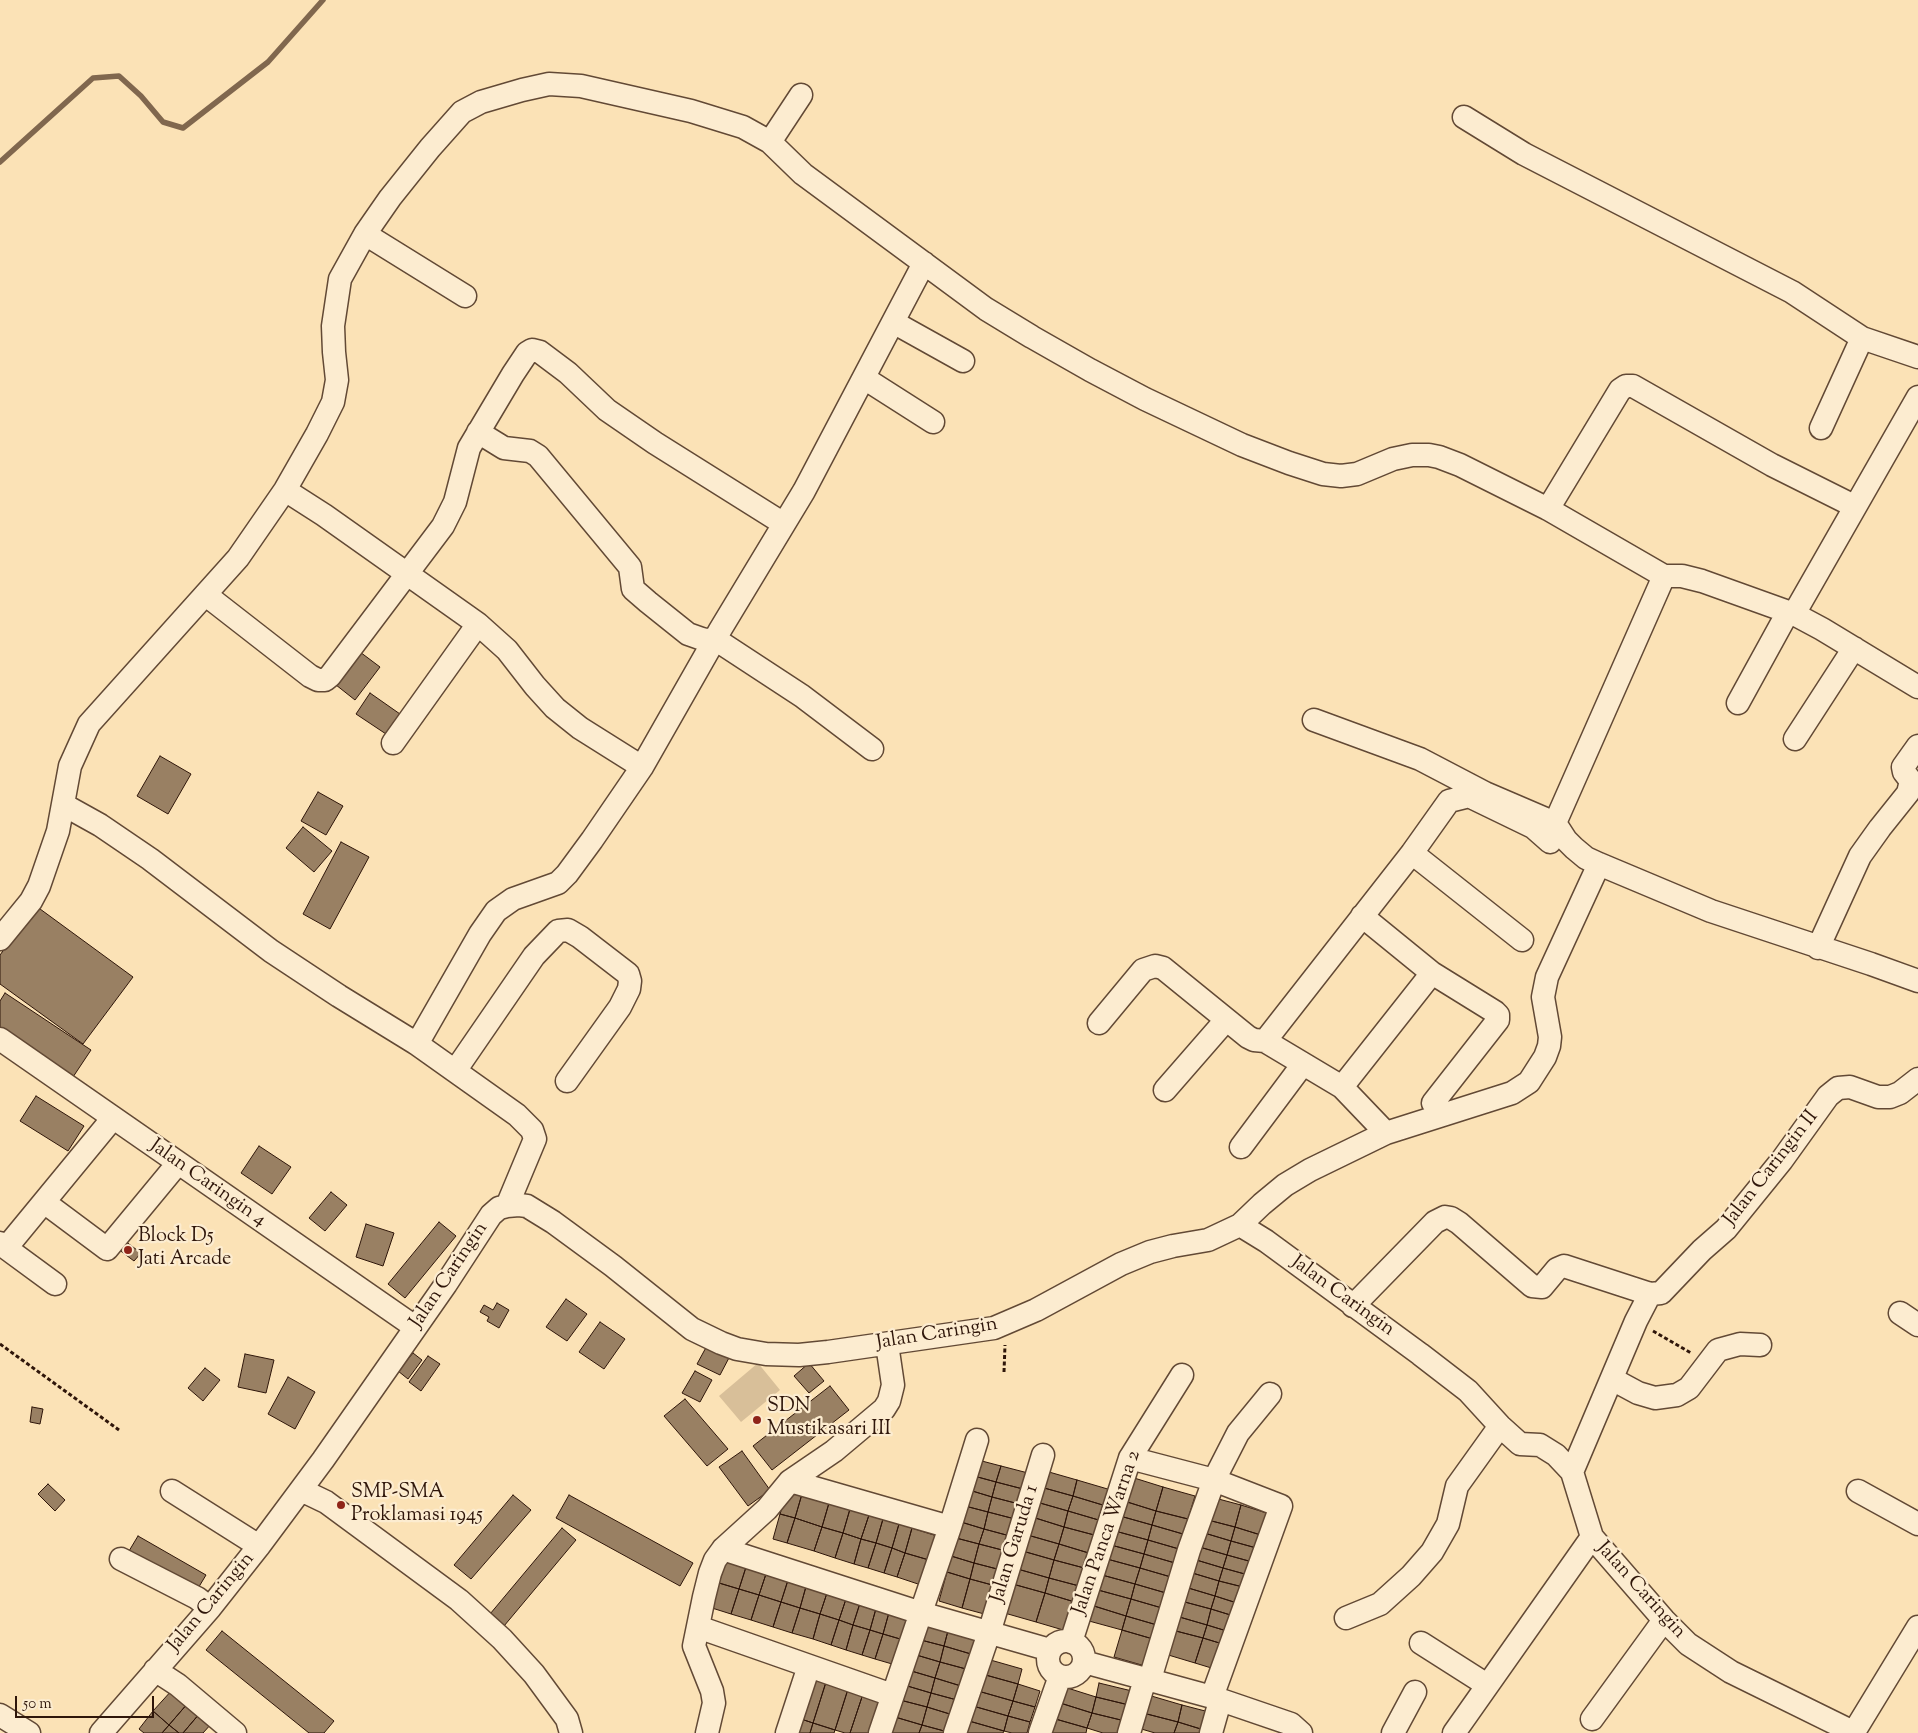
<!DOCTYPE html>
<style>
body{margin:0}
#map{position:relative;width:1918px;height:1733px;overflow:hidden;background:#fbe2b6;font-family:"Sorts Mill Goudy",serif}
canvas{display:block}
.scale{position:absolute;left:15px;top:1696px;width:139px;height:22px;box-sizing:border-box;border:2px solid #2f160a;border-top:0;padding-left:6px;font-size:15px;line-height:18px;white-space:nowrap;color:#2f160a;-webkit-text-stroke:4px #fcecd0;paint-order:stroke}
</style>
<div id="map">
<canvas width="1918" height="1733"></canvas>
<div class="scale">50 m</div>
</div>
<script>
const g = document.querySelector('canvas').getContext('2d');
g.lineJoin = 'round';
function paint(path, color) { g.fillStyle = color; g.fill(path, 'evenodd'); }
const shape = rows => new Path2D(rows.map(r => 'M' + r).join(''));
function trace(path, color, width, dash) { g.strokeStyle = color; g.lineWidth = width; g.lineCap = dash ? 'butt' : 'round'; g.setLineDash(dash || []); g.stroke(path); }
function label(font, color, halo, rows, align = 'center') {
  g.font = font + ' "Sorts Mill Goudy",serif'; g.lineWidth = 4.5; g.setLineDash([]); g.textBaseline = 'middle'; g.strokeStyle = halo; g.fillStyle = color; for (const [text, x, y, turn = 0] of rows) {
    g.save(); g.translate(x, y); g.rotate((+turn || 0) * Math.PI / 180); g.textAlign = isNaN(turn) ? turn : align; if (halo) g.strokeText(text, 0, 0); g.fillText(text, 0, 0); g.restore();
  }
}
paint(shape([
 [758,1363,780,1390,741,1422,719,1396]
]), '#d8bf99');
trace(shape([
 [0,162,93,78,119,76,141,96,163,122,183,128,268,62,323,0]
]), '#80674e', 5.5);
const building = shape([
 [356,649,380,667,355,700,331,681,356,649],
 [370,693,400,714,386,734,356,714,370,693],
 [160,756,191,774,168,814,137,796,160,756],
 [318,792,343,806,326,835,301,821,318,792],
 [303,827,332,851,314,872,286,848,303,827],
 [341,842,369,857,330,929,303,914,341,842],
 [36,906,133,977,83,1044,0,984,0,955,36,906],
 [5,993,91,1050,71,1080,0,1032,0,1001,5,993],
 [36,1096,84,1126,68,1151,20,1121,36,1096],
 [259,1146,291,1167,272,1194,241,1173,259,1146],
 [331,1192,347,1205,325,1231,309,1218,331,1192],
 [439,1222,456,1236,405,1298,388,1284,439,1222],
 [366,1224,394,1233,383,1266,356,1257,366,1224],
 [121,1238,141,1253,134,1261,114,1246,121,1238],
 [566,1299,587,1314,567,1341,546,1327,566,1299],
 [497,1303,509,1310,499,1328,487,1321,489,1317,480,1312,484,1305,493,1310,497,1303],
 [600,1322,625,1339,604,1369,579,1352,600,1322],
 [709,1342,731,1354,720,1375,697,1364,709,1342],
 [413,1353,422,1360,408,1379,398,1371,413,1353],
 [245,1354,274,1360,266,1393,238,1387,245,1354],
 [428,1356,440,1364,421,1391,409,1382,428,1356],
 [809,1363,824,1381,809,1393,794,1376,809,1363],
 [205,1368,220,1380,203,1401,188,1388,205,1368],
 [695,1371,712,1380,700,1402,682,1393,695,1371],
 [288,1377,315,1392,295,1429,268,1414,288,1377],
 [830,1386,849,1410,772,1470,753,1446,830,1386],
 [685,1399,728,1449,707,1466,664,1416,685,1399],
 [32,1407,43,1409,40,1424,30,1422,32,1407],
 [742,1451,770,1490,748,1506,719,1467,742,1451],
 [978,1460,1001,1466,996,1482,974,1476,978,1460],
 [1001,1466,1028,1473,1023,1489,996,1482,1001,1466],
 [1042,1470,1077,1480,1073,1496,1037,1486,1042,1470],
 [974,1476,996,1482,992,1497,969,1490,974,1476],
 [1131,1477,1163,1487,1156,1511,1124,1501,1131,1477],
 [1077,1480,1111,1490,1106,1506,1073,1496,1077,1480],
 [996,1482,1023,1489,1019,1504,992,1497,996,1482],
 [48,1484,65,1500,55,1511,38,1494,48,1484],
 [1037,1486,1073,1496,1068,1511,1033,1501,1037,1486],
 [1163,1487,1195,1496,1188,1519,1156,1511,1163,1487],
 [788,1490,802,1494,795,1518,780,1514,788,1490],
 [969,1490,992,1497,988,1512,965,1506,969,1490],
 [802,1494,829,1503,822,1527,795,1518,802,1494],
 [513,1495,531,1510,471,1579,454,1565,513,1495],
 [569,1495,693,1563,680,1586,556,1518,569,1495],
 [1073,1496,1106,1506,1102,1521,1068,1511,1073,1496],
 [992,1497,1019,1504,1015,1519,988,1512,992,1497],
 [1211,1497,1241,1505,1235,1527,1204,1519,1211,1497],
 [1033,1501,1068,1511,1064,1527,1029,1516,1033,1501],
 [1124,1501,1156,1511,1152,1525,1120,1516,1124,1501],
 [829,1503,850,1509,843,1533,822,1527,829,1503],
 [1241,1505,1270,1514,1264,1536,1235,1527,1241,1505],
 [965,1506,988,1512,984,1529,961,1522,965,1506],
 [850,1509,869,1515,861,1539,843,1533,850,1509],
 [1068,1511,1102,1521,1098,1536,1064,1527,1068,1511],
 [1156,1511,1188,1519,1183,1534,1152,1525,1156,1511],
 [988,1512,1015,1519,1010,1536,984,1529,988,1512],
 [780,1514,795,1518,787,1543,773,1539,780,1514],
 [869,1515,883,1519,876,1543,861,1539,869,1515],
 [1029,1516,1064,1527,1059,1544,1024,1534,1029,1516],
 [1120,1516,1152,1525,1148,1540,1115,1531,1120,1516],
 [795,1518,822,1527,814,1551,787,1543,795,1518],
 [883,1519,899,1524,892,1548,876,1543,883,1519],
 [1204,1519,1235,1527,1231,1541,1201,1532,1204,1519],
 [961,1522,984,1529,979,1544,956,1538,961,1522],
 [899,1524,912,1528,905,1553,892,1548,899,1524],
 [1152,1525,1183,1534,1179,1549,1148,1540,1152,1525],
 [822,1527,843,1533,835,1558,814,1551,822,1527],
 [1064,1527,1098,1536,1092,1554,1059,1544,1064,1527],
 [1235,1527,1264,1536,1260,1549,1231,1541,1235,1527],
 [562,1528,576,1540,504,1626,490,1614,562,1528],
 [912,1528,937,1536,929,1560,905,1553,912,1528],
 [984,1529,1010,1536,1006,1551,979,1544,984,1529],
 [1115,1531,1148,1540,1144,1554,1111,1545,1115,1531],
 [1201,1532,1231,1541,1227,1555,1196,1546,1201,1532],
 [843,1533,861,1539,854,1564,835,1558,843,1533],
 [1024,1534,1059,1544,1054,1560,1019,1550,1024,1534],
 [138,1536,206,1575,194,1595,126,1556,138,1536],
 [956,1538,979,1544,974,1563,951,1556,956,1538],
 [861,1539,876,1543,868,1568,854,1564,861,1539],
 [1148,1540,1179,1549,1175,1563,1144,1554,1148,1540],
 [1231,1541,1260,1549,1256,1563,1227,1555,1231,1541],
 [876,1543,892,1548,884,1573,868,1568,876,1543],
 [979,1544,1006,1551,1001,1570,974,1563,979,1544],
 [1059,1544,1092,1554,1088,1569,1054,1560,1059,1544],
 [1111,1545,1144,1554,1140,1568,1107,1559,1111,1545],
 [1196,1546,1227,1555,1223,1568,1193,1559,1196,1546],
 [892,1548,905,1553,897,1577,884,1573,892,1548],
 [1019,1550,1054,1560,1049,1578,1014,1568,1019,1550],
 [905,1553,929,1560,921,1585,897,1577,905,1553],
 [1144,1554,1175,1563,1171,1577,1140,1568,1144,1554],
 [1227,1555,1256,1563,1252,1576,1223,1568,1227,1555],
 [951,1556,974,1563,970,1579,947,1572,951,1556],
 [727,1559,747,1564,739,1589,719,1583,727,1559],
 [1107,1559,1140,1568,1135,1584,1102,1575,1107,1559],
 [1193,1559,1223,1568,1219,1581,1189,1572,1193,1559],
 [1054,1560,1088,1569,1083,1587,1049,1578,1054,1560],
 [974,1563,1001,1570,996,1586,970,1579,974,1563],
 [747,1564,767,1571,759,1595,739,1589,747,1564],
 [1014,1568,1049,1578,1045,1593,1009,1583,1014,1568],
 [1140,1568,1171,1577,1166,1593,1135,1584,1140,1568],
 [1223,1568,1252,1576,1247,1588,1219,1581,1223,1568],
 [767,1571,789,1577,781,1602,759,1595,767,1571],
 [947,1572,970,1579,962,1608,939,1601,947,1572],
 [1189,1572,1219,1581,1215,1596,1185,1587,1189,1572],
 [1102,1575,1135,1584,1131,1599,1098,1590,1102,1575],
 [789,1577,807,1583,800,1608,781,1602,789,1577],
 [1049,1578,1083,1587,1078,1603,1045,1593,1049,1578],
 [970,1579,996,1586,988,1615,962,1608,970,1579],
 [1219,1581,1247,1588,1240,1604,1215,1596,1219,1581],
 [719,1583,739,1589,731,1614,712,1608,719,1583],
 [807,1583,828,1590,820,1614,800,1608,807,1583],
 [1009,1583,1045,1593,1036,1622,1001,1612,1009,1583],
 [1135,1584,1166,1593,1162,1608,1131,1599,1135,1584],
 [1185,1587,1215,1596,1211,1609,1181,1601,1185,1587],
 [739,1589,759,1595,751,1620,731,1614,739,1589],
 [828,1590,847,1596,839,1620,820,1614,828,1590],
 [1098,1590,1131,1599,1126,1616,1094,1606,1098,1590],
 [1045,1593,1078,1603,1070,1632,1036,1622,1045,1593],
 [759,1595,781,1602,773,1627,751,1620,759,1595],
 [847,1596,861,1600,853,1625,839,1620,847,1596],
 [1215,1596,1240,1604,1237,1617,1211,1609,1215,1596],
 [1131,1599,1162,1608,1157,1625,1126,1616,1131,1599],
 [861,1600,877,1605,870,1630,853,1625,861,1600],
 [1181,1601,1211,1609,1207,1625,1176,1616,1181,1601],
 [781,1602,800,1608,792,1633,773,1627,781,1602],
 [877,1605,890,1609,883,1634,870,1630,877,1605],
 [1094,1606,1126,1616,1122,1630,1089,1621,1094,1606],
 [800,1608,820,1614,813,1639,792,1633,800,1608],
 [890,1609,915,1617,907,1641,883,1634,890,1609],
 [1211,1609,1237,1617,1230,1632,1207,1625,1211,1609],
 [820,1614,839,1620,831,1645,813,1639,820,1614],
 [1126,1616,1157,1625,1153,1639,1122,1630,1126,1616],
 [1176,1616,1207,1625,1203,1638,1172,1630,1176,1616],
 [922,1619,949,1627,944,1646,917,1639,922,1619],
 [839,1620,853,1625,846,1650,831,1645,839,1620],
 [853,1625,870,1630,862,1655,846,1650,853,1625],
 [1207,1625,1230,1632,1226,1645,1203,1638,1207,1625],
 [949,1627,976,1635,971,1654,944,1646,949,1627],
 [870,1630,883,1634,875,1659,862,1655,870,1630],
 [1122,1630,1153,1639,1145,1666,1114,1657,1122,1630],
 [1172,1630,1203,1638,1195,1663,1165,1654,1172,1630],
 [222,1631,334,1721,324,1733,309,1733,206,1650,222,1631],
 [883,1634,907,1641,899,1666,875,1659,883,1634],
 [1203,1638,1226,1645,1218,1670,1195,1663,1203,1638],
 [917,1639,944,1646,940,1662,913,1654,917,1639],
 [944,1646,971,1654,966,1669,940,1662,944,1646],
 [913,1654,940,1662,935,1678,908,1670,913,1654],
 [987,1659,1022,1669,1018,1684,982,1674,987,1659],
 [940,1662,966,1669,961,1686,935,1678,940,1662],
 [908,1670,935,1678,931,1693,904,1685,908,1670],
 [982,1674,1018,1684,1013,1701,978,1691,982,1674],
 [814,1675,827,1679,813,1723,801,1719,814,1675],
 [935,1678,961,1686,957,1700,931,1693,935,1678],
 [827,1679,849,1686,835,1730,813,1723,827,1679],
 [1099,1683,1132,1691,1129,1705,1096,1697,1099,1683],
 [1018,1684,1040,1691,1035,1707,1013,1701,1018,1684],
 [904,1685,931,1693,927,1707,900,1700,904,1685],
 [849,1686,864,1691,850,1733,845,1733,835,1730,849,1686],
 [1061,1686,1096,1697,1092,1713,1057,1702,1061,1686],
 [173,1689,188,1703,169,1725,153,1711,173,1689],
 [864,1691,884,1697,873,1733,850,1733,864,1691],
 [978,1691,1013,1701,1008,1716,973,1706,978,1691],
 [931,1693,957,1700,953,1715,927,1707,931,1693],
 [1148,1695,1182,1705,1178,1722,1143,1713,1148,1695],
 [1096,1697,1129,1705,1125,1721,1092,1713,1096,1697],
 [900,1700,927,1707,922,1725,895,1717,900,1700],
 [1013,1701,1035,1707,1030,1722,1008,1716,1013,1701],
 [1057,1702,1092,1713,1087,1728,1052,1718,1057,1702],
 [188,1703,200,1713,183,1733,179,1733,169,1725,188,1703],
 [1182,1705,1209,1712,1204,1730,1178,1722,1182,1705],
 [973,1706,1008,1716,1004,1731,969,1721,973,1706],
 [927,1707,953,1715,948,1732,922,1725,927,1707],
 [153,1711,169,1725,162,1733,144,1733,139,1729,153,1711],
 [200,1713,212,1723,203,1733,183,1733,200,1713],
 [1092,1713,1125,1721,1122,1733,1103,1733,1087,1728,1092,1713],
 [1143,1713,1178,1722,1174,1733,1155,1733,1138,1728,1143,1713],
 [1008,1716,1030,1722,1027,1733,1012,1733,1004,1731,1008,1716],
 [895,1717,922,1725,919,1733,890,1733,895,1717],
 [1052,1718,1087,1728,1086,1733,1048,1733,1052,1718],
 [801,1719,813,1723,810,1733,796,1733,801,1719],
 [969,1721,1004,1731,1003,1733,966,1733,969,1721],
 [1178,1722,1204,1730,1203,1733,1174,1733,1178,1722],
 [813,1723,835,1730,834,1733,810,1733,813,1723],
 [169,1725,179,1733,162,1733,169,1725],
 [922,1725,948,1732,948,1733,919,1733,922,1725]
]);
paint(building, '#998063');
trace(building, '#2f160a', 1);
const minor = shape([
 [1464,117,1524,154,1792,292,1862,338,1918,357],
 [770,142,801,95],
 [365,234,465,296],
 [893,322,963,361],
 [864,378,933,422],
 [1821,428,1862,338],
 [478,432,504,448,530,451,538,456,630,567,633,589,648,602,688,634,705,640,715,639,802,696,872,749],
 [285,490,324,515,478,624,507,650,535,686,555,708,580,728,642,767],
 [1548,509,1620,390,1626,386,1633,386,1772,465,1854,506],
 [206,595,310,676,318,680,325,680,330,676,443,526,455,502,469,448,513,374,527,353,532,350,540,352,568,373,607,410,655,443,784,524],
 [1794,614,1918,397],
 [1738,703,1788,612],
 [1314,720,1420,759,1485,793,1555,823,1566,840,1574,848,1586,858,1599,864,1711,911,1871,964,1918,981],
 [1795,739,1854,648],
 [393,743,478,624],
 [64,805,100,825,150,859,271,951,339,996,417,1044,517,1115,532,1130,535,1139,507,1206],
 [1555,823,1664,576],
 [1412,853,1522,940],
 [0,939,31,901,39,886,58,831,70,766,89,724,238,558,285,490,317,434,333,402,337,380,334,352,333,326,340,279,365,234,390,198,430,148,462,112,481,102,522,90,549,84,581,86,691,111,743,127,770,142,803,174,986,309,1032,337,1090,370,1145,399,1242,445,1289,463,1323,474,1341,476,1357,474,1393,459,1412,455,1429,455,1439,457,1460,465,1548,509,1664,576,1682,576,1702,581,1794,614,1822,629,1918,687],
 [1818,948,1860,856,1880,828,1908,793,1911,781,1904,772,1903,767,1918,746],
 [1432,973,1495,1012,1498,1015,1498,1020,1433,1103],
 [1099,1023,1143,970,1155,966,1163,968,1248,1037,1254,1040,1265,1041,1342,1087,1386,1133],
 [0,1039,415,1327],
 [1265,1041,1412,853,1449,801,1469,796,1533,827,1550,842],
 [417,1044,480,934,496,911,513,899,558,883,567,874,592,840,642,767,720,630,804,491,924,263],
 [455,1071,534,956,558,931,568,930,580,937,628,974,630,981,629,989,620,1007,567,1081],
 [1342,1087,1432,973,1362,916],
 [1165,1090,1226,1020],
 [1241,1147,1303,1064],
 [44,1202,107,1249,174,1168],
 [1240,1225,1262,1204,1285,1185,1310,1170,1386,1133,1512,1093,1529,1082,1545,1057,1549,1046,1550,1037,1543,997,1547,977,1599,864],
 [0,1243,6,1248,113,1118],
 [6,1248,55,1284],
 [1353,1306,1435,1222,1445,1217,1451,1218,1459,1223,1532,1286,1542,1287,1557,1269,1564,1266,1650,1294],
 [1900,1313,1918,1325],
 [1612,1379,1638,1393,1655,1398,1677,1395,1689,1388,1718,1350,1740,1344,1760,1345],
 [1130,1458,1214,1480,1281,1506,1212,1697],
 [1572,1472,1636,1321,1650,1294,1661,1293,1702,1250,1726,1229,1782,1160,1828,1096,1838,1088,1850,1087,1878,1097,1890,1097,1900,1093,1918,1079],
 [790,1481,950,1527],
 [301,1490,326,1502,459,1600,502,1639,534,1674,567,1719,571,1733],
 [172,1491,259,1546],
 [1858,1491,1918,1524],
 [723,1549,921,1613,1050,1650],
 [121,1559,197,1598,210,1608],
 [1346,1618,1380,1604,1411,1576,1432,1552,1448,1524,1457,1486,1500,1426],
 [698,1627,892,1695],
 '1048 1659a18 18 0 1 1 36 0a18 18 0 1 1-36 0Z',
 [1071,1642,1130,1458,1182,1375],
 [1421,1643,1487,1685],
 [1084,1662,1212,1697,1291,1724,1301,1733],
 [155,1670,178,1685,235,1733],
 [1150,1679,1189,1550,1214,1480,1238,1433,1270,1394],
 [0,1715,29,1733],
 [1592,1719,1664,1620],
 [1854,1732,1918,1627],
 [101,1733,210,1608,259,1546,323,1460,446,1284,491,1215,499,1208,507,1206,519,1205,527,1206,553,1222,613,1266,692,1329,721,1343,737,1349,766,1354,799,1355,828,1352,994,1328,1036,1310,1121,1264,1150,1252,1173,1246,1208,1240,1240,1225,1266,1241,1420,1354,1468,1391,1500,1426,1520,1444,1540,1445,1556,1455,1572,1472,1592,1537,1664,1620,1688,1644,1731,1672,1855,1733],
 [707,1733,714,1703,712,1691,694,1646,704,1597,710,1573,715,1560,723,1549,767,1509,790,1481,834,1451,884,1409,889,1401,893,1385,887,1344],
 [787,1733,809,1666],
 [880,1733,950,1527,977,1440],
 [955,1733,989,1633,1043,1455],
 [1040,1733,1060,1676],
 [1129,1733,1145,1679],
 [1211,1733,1220,1701],
 [1393,1733,1415,1692],
 [1454,1733,1592,1537]
]);
trace(minor, '#624935', 25);
trace(shape([
 [1653,1331,1691,1353],
 [0,1344,119,1430],
 [1004,1372,1005,1345]
]), '#2f160a', 3, [4, 2.5]);
trace(minor, '#fcecd0', 22);
for (const [x, y, r, color] of [
 [128,1250,5,"#8f2418"],
 [757,1420,5,"#8f2418"],
 [341,1505,5,"#8f2418"]
]) { const dot = new Path2D(); dot.arc(x, y, r, 0, 2 * Math.PI); g.fillStyle = color; g.fill(dot); trace(dot, '#fcecd0', 2); }
label('20px', '#2f160a', '#fcecd0', [
 ["Jalan Caringin II",1772,1169,-52],
 ["Jalan Caringin 4",207,1184,35],
 ["Jalan Caringin",450,1276,-56],
 ["Jalan Caringin",1342,1297,36],
 ["Jalan Caringin",937,1335,-9],
 ["Jalan Panca Warna 2",1108,1533,-71],
 ["Jalan Garuda 1",1016,1544,-73],
 ["Jalan Caringin",1640,1591,48],
 ["Jalan Caringin",212,1603,-50]
]);
label('20px', '#2f160a', '#fcecd0', [
 ["Block D5",138,1238],
 ["Jati Arcade",138,1261],
 ["SDN",767,1408],
 ["Mustikasari III",767,1431],
 ["SMP-SMA",351,1494],
 ["Proklamasi 1945",351,1517]
], 'left');
</script>
